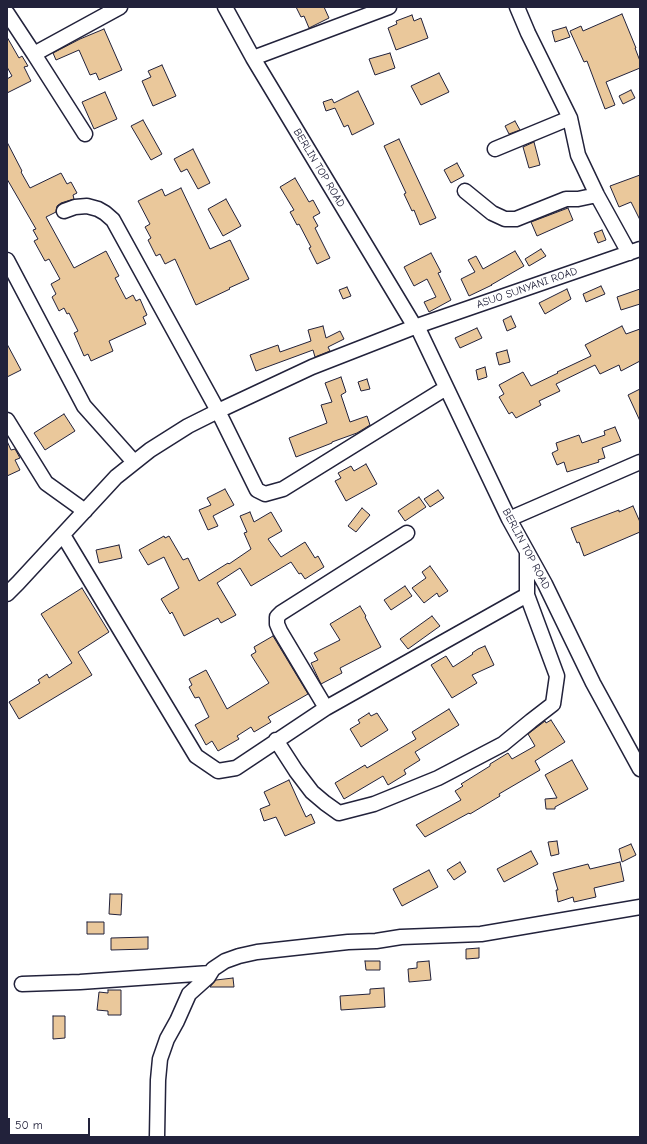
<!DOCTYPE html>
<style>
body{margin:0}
#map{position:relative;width:647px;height:1144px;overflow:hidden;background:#fff;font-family:"Comic Neue",sans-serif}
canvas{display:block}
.frame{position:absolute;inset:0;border:8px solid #22223b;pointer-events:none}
.scale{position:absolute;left:8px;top:1118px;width:82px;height:18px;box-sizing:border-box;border:2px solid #22223b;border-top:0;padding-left:5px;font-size:12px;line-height:14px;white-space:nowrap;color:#22223b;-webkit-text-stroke:3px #fff;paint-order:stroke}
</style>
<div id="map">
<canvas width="647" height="1144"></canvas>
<div class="frame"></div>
<div class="scale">50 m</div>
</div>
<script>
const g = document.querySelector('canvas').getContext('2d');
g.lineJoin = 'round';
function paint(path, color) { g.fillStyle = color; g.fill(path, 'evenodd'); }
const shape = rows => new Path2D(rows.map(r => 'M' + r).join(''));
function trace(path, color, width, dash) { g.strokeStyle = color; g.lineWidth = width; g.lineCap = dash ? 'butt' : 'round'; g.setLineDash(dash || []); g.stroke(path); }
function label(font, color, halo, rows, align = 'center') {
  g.font = font + ' "Comic Neue",sans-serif'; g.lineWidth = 3.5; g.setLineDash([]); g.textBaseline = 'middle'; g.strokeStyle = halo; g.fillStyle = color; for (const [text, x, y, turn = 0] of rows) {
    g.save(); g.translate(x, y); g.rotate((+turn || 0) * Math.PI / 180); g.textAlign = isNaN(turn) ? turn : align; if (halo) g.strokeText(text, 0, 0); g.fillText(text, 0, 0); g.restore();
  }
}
const building = shape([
 [296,7,324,7,329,18,309,28,304,16,301,17,296,7],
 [622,14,636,48,635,48,640,61,640,68,606,82,615,105,605,109,587,61,584,62,570,31,581,26,583,31,622,14],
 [412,15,414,21,421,18,428,38,396,50,388,28,397,24,396,21,412,15],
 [566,27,570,37,555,42,552,31,566,27],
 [104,29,122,70,99,80,96,73,90,75,79,50,56,60,53,53,80,39,104,29],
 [7,37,19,58,22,56,28,66,24,67,31,81,7,93,7,79,12,76,7,67,7,37],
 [390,53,395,68,375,75,369,59,390,53],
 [162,65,176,96,153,106,142,81,151,77,148,71,162,65],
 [439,73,449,92,421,105,411,86,439,73],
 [631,90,635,98,623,104,619,96,631,90],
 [358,91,374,124,352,135,348,125,344,127,335,108,326,111,323,102,332,99,334,103,358,91],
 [105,92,117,119,94,129,82,102,105,92],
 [143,120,162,154,151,160,131,126,143,120],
 [515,121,520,130,509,134,505,126,515,121],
 [399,139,436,218,420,225,414,210,412,211,404,194,406,193,384,146,399,139],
 [7,142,22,171,21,172,30,188,61,173,67,184,71,182,77,193,73,195,74,199,61,203,57,206,56,212,46,217,74,268,106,251,119,276,115,278,126,299,133,295,136,301,140,299,147,315,143,317,146,324,109,341,113,351,91,361,88,354,84,356,74,333,78,331,69,313,67,314,64,308,59,311,52,297,56,294,51,284,60,279,49,259,45,261,34,241,38,239,33,230,36,229,7,179,7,142],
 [534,142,540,165,529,168,523,147,534,142],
 [193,149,210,183,198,189,187,169,181,172,174,159,193,149],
 [457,163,464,176,451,183,444,170,457,163],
 [640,175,640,220,631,202,619,207,610,186,640,175],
 [295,178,309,202,313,200,320,213,313,217,318,226,315,228,330,258,317,264,309,248,311,247,299,224,297,225,290,212,294,210,280,187,295,178],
 [181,188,210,249,230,240,249,279,229,288,230,289,196,305,175,259,165,264,160,254,156,256,148,240,151,238,145,227,150,224,138,201,162,189,165,196,181,188],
 [226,199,241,226,223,236,208,209,226,199],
 [568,208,573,220,537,236,531,222,568,208],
 [602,230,606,240,598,243,594,233,602,230],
 [541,249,546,256,529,266,525,259,541,249],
 [515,251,524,266,491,285,492,285,469,296,461,279,475,272,468,260,476,256,483,269,515,251],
 [431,253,441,272,438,273,451,300,429,312,424,302,436,297,427,279,414,286,404,267,431,253],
 [601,286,605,294,586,302,583,294,601,286],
 [347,287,351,296,343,299,339,290,347,287],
 [567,289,571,299,545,314,539,303,567,289],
 [640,289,640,304,621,310,617,297,640,289],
 [511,316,516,327,507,331,503,320,511,316],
 [323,326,326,338,340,331,344,339,328,347,330,351,315,357,313,350,256,371,250,355,278,345,280,352,311,341,308,330,323,326],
 [622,326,626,334,640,329,640,361,621,371,619,365,600,374,595,365,556,384,560,391,539,401,541,405,516,418,512,412,509,414,499,397,504,394,499,385,523,372,531,386,558,373,557,372,591,356,585,345,622,326],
 [477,328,482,338,460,348,455,338,477,328],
 [7,344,21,370,7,377,7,344],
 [507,350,510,362,499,365,496,353,507,350],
 [485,367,487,377,478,380,476,370,485,367],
 [341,377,346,392,341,395,350,422,367,416,370,425,357,433,332,442,332,443,296,457,289,438,327,423,321,405,332,402,325,383,341,377],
 [367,379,370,389,361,391,358,382,367,379],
 [640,389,640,421,628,395,640,389],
 [64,414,75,431,45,450,34,433,64,414],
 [615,427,621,441,602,448,605,458,598,460,599,462,567,472,564,462,557,465,552,453,558,450,556,443,579,435,582,443,605,435,604,431,615,427],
 [7,441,11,450,15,449,20,458,15,460,20,470,7,476,7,441],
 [366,464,377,484,346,501,335,481,341,478,338,473,351,466,354,471,366,464],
 [225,489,234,505,213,516,218,526,208,530,199,510,211,505,207,498,225,489],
 [438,490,444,498,430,507,424,499,438,490],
 [419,497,426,507,405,521,398,511,419,497],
 [633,506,640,522,640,532,584,556,579,542,577,543,571,528,619,510,619,512,633,506],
 [362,508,370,515,356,532,348,526,362,508],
 [250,512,254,522,271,512,282,531,268,539,281,557,305,542,315,558,318,556,324,567,305,579,301,573,299,574,291,562,251,586,240,568,217,583,236,615,221,623,218,618,184,636,172,612,170,614,161,599,179,588,164,557,148,565,139,550,164,536,165,538,169,536,183,560,188,558,199,581,228,563,229,564,251,549,244,533,247,532,240,516,250,512],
 [119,545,122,558,99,563,96,550,119,545],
 [430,566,448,591,439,597,437,593,424,603,412,588,426,578,422,572,430,566],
 [405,586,412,596,391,610,384,600,405,586],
 [82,588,109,632,78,652,92,675,19,719,9,702,40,683,38,680,47,674,49,678,72,663,41,614,82,588],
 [360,606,366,616,365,617,381,647,340,668,342,673,321,684,311,663,318,660,314,653,340,640,330,624,360,606],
 [432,616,440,626,408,649,400,639,432,616],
 [273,636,308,694,268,717,271,722,254,732,251,727,237,736,239,739,218,751,212,741,206,745,195,725,209,717,199,697,195,698,189,687,192,685,189,679,206,670,227,709,269,683,251,655,256,652,254,647,273,636],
 [485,646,494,665,472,675,477,683,452,698,431,665,446,656,453,667,473,654,472,653,478,649,485,646],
 [449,709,459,725,415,752,420,760,404,770,406,774,388,785,383,776,344,799,335,783,365,765,367,768,416,739,412,732,449,709],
 [369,713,371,716,377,713,388,730,361,747,350,729,360,723,358,720,369,713],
 [551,720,565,742,535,761,540,770,499,794,500,796,470,814,469,813,425,837,416,825,461,800,455,791,463,786,461,784,490,766,490,764,508,753,512,759,535,746,528,734,545,721,546,723,551,720],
 [572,760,588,789,555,807,555,809,546,809,545,799,557,798,545,775,572,760],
 [289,780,298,800,306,817,311,814,315,823,285,836,276,817,264,821,260,809,270,805,264,792,289,780],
 [557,841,559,854,551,856,548,842,557,841],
 [631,844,636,855,622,862,619,849,631,844],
 [531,851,538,864,504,882,497,869,531,851],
 [460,862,466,872,454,880,447,870,460,862],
 [620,862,624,881,594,888,596,897,574,902,573,897,558,902,556,890,558,890,553,873,588,864,590,869,620,862],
 [429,870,438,887,402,906,393,889,429,870],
 [110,894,122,894,121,915,109,914,110,894],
 [87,922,104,922,104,934,87,934,87,922],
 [148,937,148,949,111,950,111,938,148,937],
 [479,948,479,958,466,959,466,949,479,948],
 [365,961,380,961,380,970,366,970,365,961],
 [429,961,431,980,409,982,408,969,417,968,417,962,429,961],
 [233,978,234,987,210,987,216,980,233,978],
 [384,988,385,1007,341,1010,340,996,370,994,370,989,384,988],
 [108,990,121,990,121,1015,108,1015,108,1011,97,1010,99,992,108,993,108,990],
 [53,1016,65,1016,65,1038,53,1039,53,1016]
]);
paint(building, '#eac89b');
trace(building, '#22223b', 1);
const minor = shape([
 [225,7,253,58,415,327],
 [517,7,528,33,570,118,578,155,597,195,629,253],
 [7,13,34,54,120,7],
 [34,54,85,134],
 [253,58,389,7],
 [495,149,570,118],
 [465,191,492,213,505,219,516,219,566,199,578,199,597,195],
 [64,211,75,207,87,206,98,209,105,213,113,220,218,411,257,490,265,494,283,489,446,388],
 [7,260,84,406,134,462],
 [417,326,509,519,545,584,593,683,640,769],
 [7,420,46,483,85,511],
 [509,519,640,462],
 [63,535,196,756,218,771,236,768,326,708,527,595],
 [7,594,18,583,116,477,150,450,188,426,218,411,312,367,417,326,640,249],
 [326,708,280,631,277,624,277,617,281,613,407,533],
 [276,740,296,771,312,792,325,803,339,813,374,804,438,778,503,744,531,721,553,704,557,676,527,595,527,552],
 [22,984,80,982,210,973],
 [157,1137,158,1080,160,1059,167,1039,177,1021,189,994,208,977,213,969,225,961,239,956,257,952,348,942,376,941,401,937,481,934,640,907]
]);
trace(minor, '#22223b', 17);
trace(minor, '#fff', 14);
label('11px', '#22223b', '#fff', [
 ["BERLIN TOP ROAD",319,168,59],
 ["ASUO SUNYANI ROAD",527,288,-19],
 ["BERLIN TOP ROAD",526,549,62]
]);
</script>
